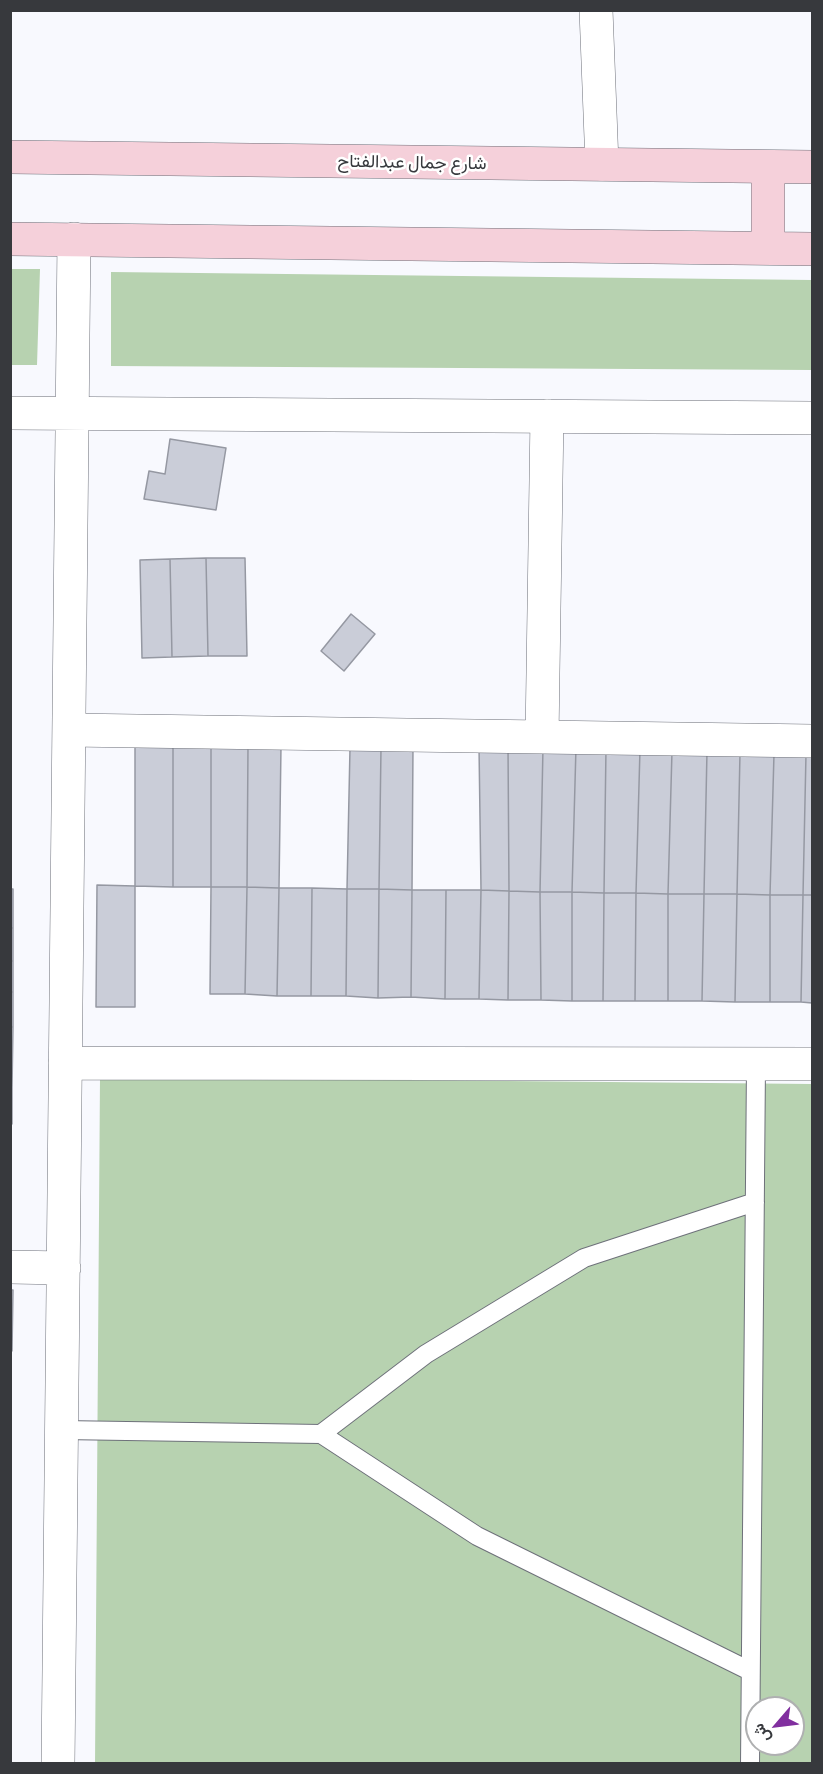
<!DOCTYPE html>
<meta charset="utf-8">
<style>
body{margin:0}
#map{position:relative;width:823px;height:1774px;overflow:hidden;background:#f8f9fe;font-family:Barlow,Vazirmatn,sans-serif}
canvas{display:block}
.frame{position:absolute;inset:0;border:12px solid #37393d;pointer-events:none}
.north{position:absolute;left:745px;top:1696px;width:60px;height:60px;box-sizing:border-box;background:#fff;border:2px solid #afb0b1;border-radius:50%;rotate:242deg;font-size:16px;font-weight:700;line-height:24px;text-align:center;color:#37393d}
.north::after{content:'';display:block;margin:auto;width:21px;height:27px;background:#812f9f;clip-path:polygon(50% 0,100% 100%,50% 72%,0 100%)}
</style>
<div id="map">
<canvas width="823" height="1774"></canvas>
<div class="frame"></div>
<div class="north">ش</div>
</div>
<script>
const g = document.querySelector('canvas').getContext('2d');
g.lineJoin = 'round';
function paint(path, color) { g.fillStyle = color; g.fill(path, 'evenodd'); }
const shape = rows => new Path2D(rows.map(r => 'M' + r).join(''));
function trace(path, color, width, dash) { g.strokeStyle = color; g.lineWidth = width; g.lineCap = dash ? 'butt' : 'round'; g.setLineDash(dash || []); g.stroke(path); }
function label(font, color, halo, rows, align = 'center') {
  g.font = font + ' Barlow,Vazirmatn,sans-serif'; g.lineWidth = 5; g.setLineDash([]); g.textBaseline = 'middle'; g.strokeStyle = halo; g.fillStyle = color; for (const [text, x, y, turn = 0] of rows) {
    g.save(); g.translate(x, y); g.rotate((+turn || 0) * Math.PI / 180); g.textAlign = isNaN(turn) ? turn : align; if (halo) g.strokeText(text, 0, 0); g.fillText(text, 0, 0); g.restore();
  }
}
paint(shape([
 [11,269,40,269,37,365,11,365],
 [111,272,812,280,812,370,111,366],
 [100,1077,812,1084,812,1763,95,1764],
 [757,1708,793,1708,793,1744,757,1744]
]), '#b7d2b0');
const building = shape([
 [170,439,226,448,216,510,144,499,149,471,165,474,170,439],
 [206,558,245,558,247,656,208,656,206,558],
 [206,558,208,656,172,657,170,559,206,558],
 [170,559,172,657,142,658,140,560,170,559],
 [351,614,375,634,344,671,321,651,351,614],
 [135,745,173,745,173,887,135,886,135,745],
 [173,745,211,745,211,887,173,887,173,745],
 [211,745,248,746,247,887,211,887,211,745],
 [248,746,281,746,279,888,247,887,248,746],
 [413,746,412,890,379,889,381,748,413,746],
 [479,746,508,746,509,891,481,890,479,746],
 [508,746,543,747,540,892,509,891,508,746],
 [543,747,576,747,572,892,540,892,543,747],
 [576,747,606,748,604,893,572,892,576,747],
 [350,748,381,748,379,889,347,889,350,748],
 [606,748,640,749,636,893,604,893,606,748],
 [640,749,672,751,668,894,636,893,640,749],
 [672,751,707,751,704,894,668,894,672,751],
 [707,751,740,753,737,894,704,894,707,751],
 [740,753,774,754,770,895,737,894,740,753],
 [774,754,806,754,803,895,770,895,774,754],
 [806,754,812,754,812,895,803,895,806,754],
 [97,885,135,886,135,1007,96,1007,97,885],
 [211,887,247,887,245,994,210,994,211,887],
 [247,887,279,888,277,996,245,994,247,887],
 [279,888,312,888,311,996,277,996,279,888],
 [312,888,347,889,346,996,311,996,312,888],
 [10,889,13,889,13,928,10,928,10,889],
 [347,889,379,889,378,998,346,996,347,889],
 [379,889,412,890,411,997,378,998,379,889],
 [412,890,446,890,445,999,411,997,412,890],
 [446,890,481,890,479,999,445,999,446,890],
 [481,890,509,891,508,1000,479,999,481,890],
 [509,891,540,892,541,1000,508,1000,509,891],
 [540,892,572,892,572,1001,541,1000,540,892],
 [572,892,604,893,603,1001,572,1001,572,892],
 [604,893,636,893,635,1001,603,1001,604,893],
 [636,893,668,894,668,1001,635,1001,636,893],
 [668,894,704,894,702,1001,668,1001,668,894],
 [704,894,737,894,735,1002,702,1001,704,894],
 [737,894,770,895,770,1002,735,1002,737,894],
 [770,895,803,895,801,1002,770,1002,770,895],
 [803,895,812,895,812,1003,801,1002,803,895],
 [10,928,13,928,13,961,10,961,10,928],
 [10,961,13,961,13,992,10,992,10,961],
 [10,992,13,992,13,1027,10,1027,10,992],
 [10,1027,13,1027,12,1088,10,1088,10,1027],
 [10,1088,12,1088,12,1124,10,1124,10,1088],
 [10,1290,13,1290,12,1351,10,1351,10,1290]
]);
paint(building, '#cacdd8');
trace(building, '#9598a2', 1.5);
const service = shape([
 [62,1430,321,1434,477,1536,750,1671],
 [321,1434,426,1354,584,1258,755,1202],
 [750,1764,756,1064]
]);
const minor = shape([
 [596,10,602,164],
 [10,413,812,418],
 [70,730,812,741],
 [542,737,547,416],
 [65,1063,812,1064],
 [10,1267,64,1268],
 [58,1764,74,239]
]);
const secondary = shape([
 [10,157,812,167],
 [768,167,768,248],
 [10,239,812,249]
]);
trace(service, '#6e717a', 20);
trace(minor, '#6e717a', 34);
trace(secondary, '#6e717a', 34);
trace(service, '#fff', 18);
trace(minor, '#fff', 33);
trace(secondary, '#f5d0da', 33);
label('18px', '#37393d', '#fff', [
 ["شارع جمال عبدالفتاح",412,162,1]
]);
</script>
